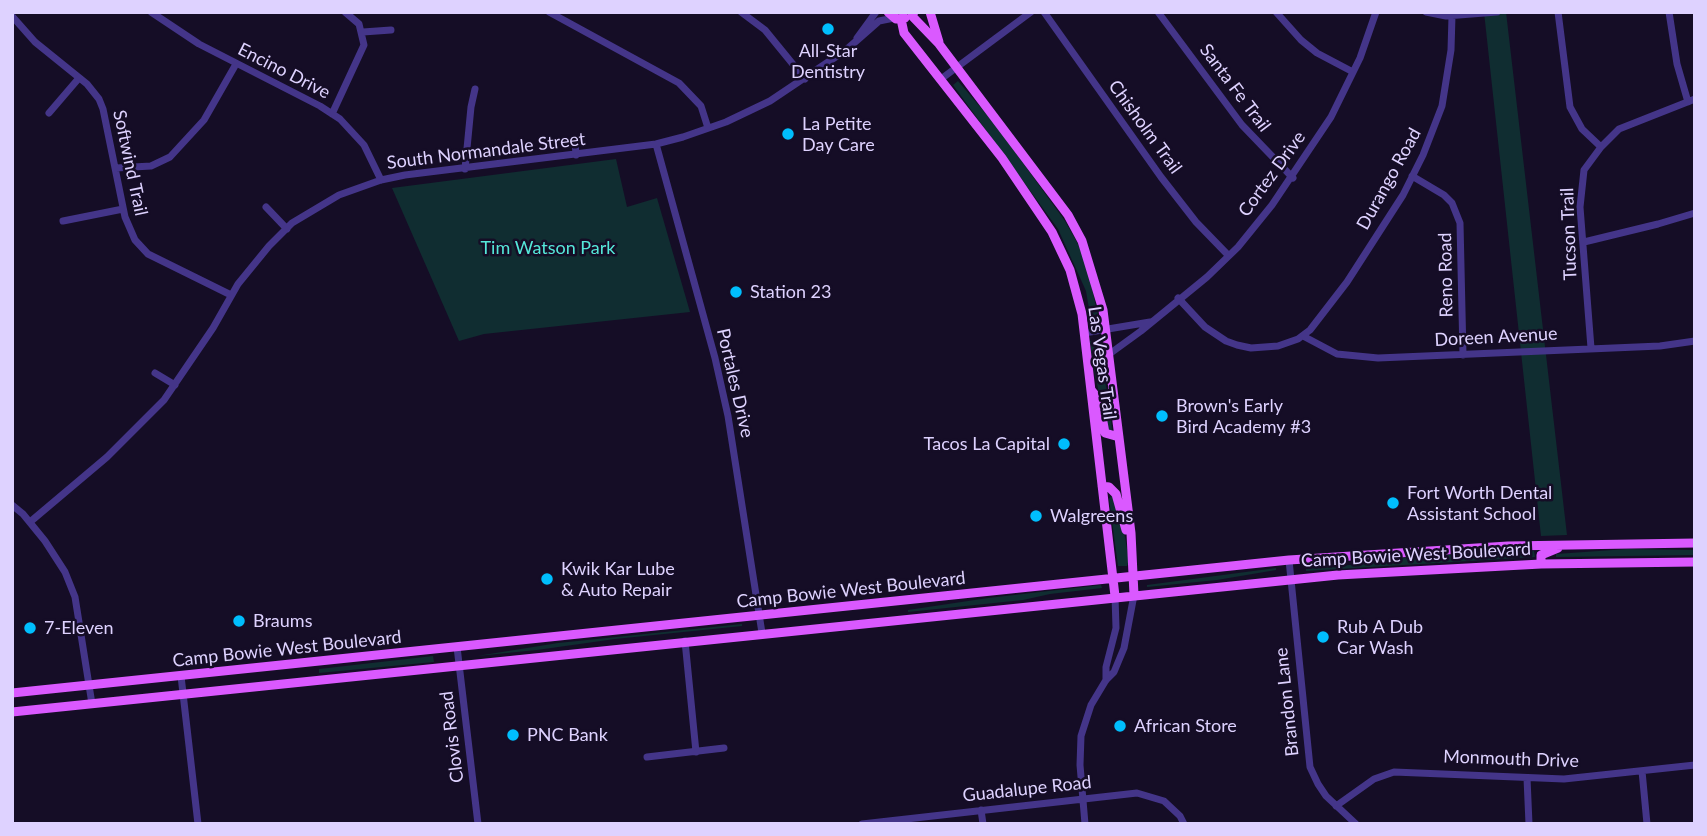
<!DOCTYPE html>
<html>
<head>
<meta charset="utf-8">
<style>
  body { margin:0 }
  #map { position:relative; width:1707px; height:836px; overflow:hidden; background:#150d26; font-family:Lato,sans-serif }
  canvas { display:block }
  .frame { position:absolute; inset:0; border:14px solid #ded2ff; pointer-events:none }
</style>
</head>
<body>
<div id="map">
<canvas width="1707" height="836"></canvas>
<div class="frame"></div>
</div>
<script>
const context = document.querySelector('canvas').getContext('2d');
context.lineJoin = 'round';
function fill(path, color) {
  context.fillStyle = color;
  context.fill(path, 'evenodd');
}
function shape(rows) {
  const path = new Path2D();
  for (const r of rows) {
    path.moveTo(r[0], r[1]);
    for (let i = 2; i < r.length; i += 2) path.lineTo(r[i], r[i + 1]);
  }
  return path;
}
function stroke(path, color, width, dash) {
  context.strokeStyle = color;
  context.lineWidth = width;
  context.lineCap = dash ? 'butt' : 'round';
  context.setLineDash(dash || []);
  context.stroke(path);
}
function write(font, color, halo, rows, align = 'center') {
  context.font = font + ' Lato,sans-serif';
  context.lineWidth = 5;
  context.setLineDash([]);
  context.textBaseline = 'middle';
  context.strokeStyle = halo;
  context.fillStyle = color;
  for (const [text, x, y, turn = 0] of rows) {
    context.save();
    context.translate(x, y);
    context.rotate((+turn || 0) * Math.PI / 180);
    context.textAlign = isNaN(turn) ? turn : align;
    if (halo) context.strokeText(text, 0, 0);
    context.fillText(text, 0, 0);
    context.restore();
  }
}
fill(shape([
  [1484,12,1506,12,1567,535,1541,536],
  [958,81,994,123,1065,221,1078,244,1087,267,1099,319,1093,320,1090,315,1086,291,1058,229,953,85],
  [616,159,627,207,657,198,690,312,484,334,459,341,392,188],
  [1096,340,1110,405,1112,431,1109,431,1106,424,1093,366,1090,341],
  [1112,495,1125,537,1129,561,1127,566,1118,566,1109,499],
  [1627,549,1695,550,1695,555,1556,557,1556,554],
  [1534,551,1535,557,1306,571,1306,569,1393,561,1412,556],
  [1276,568,1276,570,1217,580,1147,587,1147,585],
  [1101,585,1102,588,1050,594,1023,600,908,612,908,610,988,598],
  [742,624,742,626,615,639,537,650,477,656,558,643],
  [433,656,434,662,319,673,319,669]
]), '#102d31');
stroke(shape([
  [151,12,199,44,320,106,340,119,364,145,381,180],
  [549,12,679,83,701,106,708,128],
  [741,12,765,30,805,79],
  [1044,12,1161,177,1196,222,1228,255],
  [1158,12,1242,125,1293,178],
  [1276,12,1301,40,1317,53,1353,72],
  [1426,12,1446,16,1497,12],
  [1558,12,1570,107,1582,129,1601,147],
  [1669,12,1677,64,1688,102],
  [12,16,35,42,87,84,99,99,103,109,125,217,135,240,148,254,231,295],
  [363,32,391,30],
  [857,38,876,12],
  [941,79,1031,12],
  [49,113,79,78],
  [332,114,364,45,359,24,345,12],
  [575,142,576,155],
  [656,144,715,358,728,416,762,633],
  [116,168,151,166,170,157,204,120,236,64],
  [465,169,471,107,475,89],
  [1412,176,1444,195,1452,203,1460,223,1463,355],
  [266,207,287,229],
  [63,221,123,209],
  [1584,242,1658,224,1695,213],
  [1178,298,1205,327,1226,341,1237,345,1251,348,1278,346,1298,339,1310,330,1347,282,1403,195,1423,155,1442,106,1451,50,1452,16],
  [1084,333,1150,322],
  [1303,336,1337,354,1378,358,1660,346,1695,341],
  [1591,348,1580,207,1584,170,1601,147,1619,129,1695,99],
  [1108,355,1141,331,1207,277,1238,247,1272,205,1331,117,1360,58,1376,12],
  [155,373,175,385],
  [12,505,23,514,45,541,65,572,75,597,92,704],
  [30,522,107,457,164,400,213,328,238,284,269,246,292,223,339,195,381,180,405,175,656,144,683,137,726,122,770,101,846,50,879,21,894,18],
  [1289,560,1310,767,1318,784,1326,796,1356,824],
  [685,641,696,752],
  [457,647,478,824],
  [181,676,198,824],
  [1106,680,1106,667,1116,628,1115,596],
  [647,757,724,748],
  [1642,771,1647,824],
  [1527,778,1529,824],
  [1336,806,1374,779,1394,772,1564,779,1695,765],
  [981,810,983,824],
  [862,824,1137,793,1164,801,1180,816,1184,824],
  [1085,824,1080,765,1081,736,1091,705,1106,680,1114,672,1124,648,1134,595]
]), '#443589', 7);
stroke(shape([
  [888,12,896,19,905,18],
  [914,12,912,16,939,44,1068,215,1082,241,1103,310,1131,533,1134,595],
  [930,12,939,42],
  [901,19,904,33,1002,158,1052,232,1070,270,1082,314,1115,596],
  [1092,391,1099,400,1105,433,1119,437],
  [1102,486,1109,487,1116,494,1126,530],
  [1541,564,1541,555,1558,548],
  [12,693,1289,560,1508,546,1695,543],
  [12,712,1338,575,1541,564,1695,562]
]), '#da59ff', 9);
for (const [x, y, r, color] of [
  [828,29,7,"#00befd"],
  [788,134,7,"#00befd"],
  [736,292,7,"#00befd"],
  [1162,416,7,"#00befd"],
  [1064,444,7,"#00befd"],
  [1393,503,7,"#00befd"],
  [1036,516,7,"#00befd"],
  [547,579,7,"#00befd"],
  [239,621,7,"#00befd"],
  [30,628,7,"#00befd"],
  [1323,637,7,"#00befd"],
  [1120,726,7,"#00befd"],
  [513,735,7,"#00befd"]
]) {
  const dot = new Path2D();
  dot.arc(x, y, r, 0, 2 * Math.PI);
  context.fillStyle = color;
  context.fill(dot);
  stroke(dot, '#150d26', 2.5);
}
write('18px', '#ded2ff', '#150d26', [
  ["All-Star",828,51,"center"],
  ["Dentistry",828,72,"center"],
  ["La Petite",802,124],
  ["Day Care",802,145],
  ["Station 23",750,292],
  ["Brown's Early",1176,406],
  ["Bird Academy #3",1176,427],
  ["Tacos La Capital",1050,444,"right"],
  ["Fort Worth Dental",1407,493],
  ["Assistant School",1407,514],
  ["Walgreens",1050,516],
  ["Kwik Kar Lube",561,569],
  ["& Auto Repair",561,590],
  ["Braums",253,621],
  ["Rub A Dub",1337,627],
  ["Car Wash",1337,648],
  ["7-Eleven",44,628],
  ["African Store",1134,726],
  ["PNC Bank",527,735]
], 'left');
write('18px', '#ded2ff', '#150d26', [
  ["Encino Drive",284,71,27],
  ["Santa Fe Trail",1235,88,53],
  ["Chisholm Trail",1145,127,54],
  ["South Normandale Street",486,151,-7],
  ["Softwind Trail",130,163,78],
  ["Cortez Drive",1272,174,-54],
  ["Durango Road",1389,179,-61],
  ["Tucson Trail",1569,234,-92],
  ["Reno Road",1446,275,-91],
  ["Doreen Avenue",1496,337,-3],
  ["Las Vegas Trail",1102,363,82],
  ["Portales Drive",735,383,77],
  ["Camp Bowie West Boulevard",1416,555,-3],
  ["Camp Bowie West Boulevard",851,590,-6],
  ["Camp Bowie West Boulevard",287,649,-6],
  ["Brandon Lane",1287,702,-96],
  ["Clovis Road",452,737,-97],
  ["Monmouth Drive",1511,759,2],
  ["Guadalupe Road",1027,789,-6]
]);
write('18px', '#55e8d9', '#150d26', [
  ["Tim Watson Park",548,248]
]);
</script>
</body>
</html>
